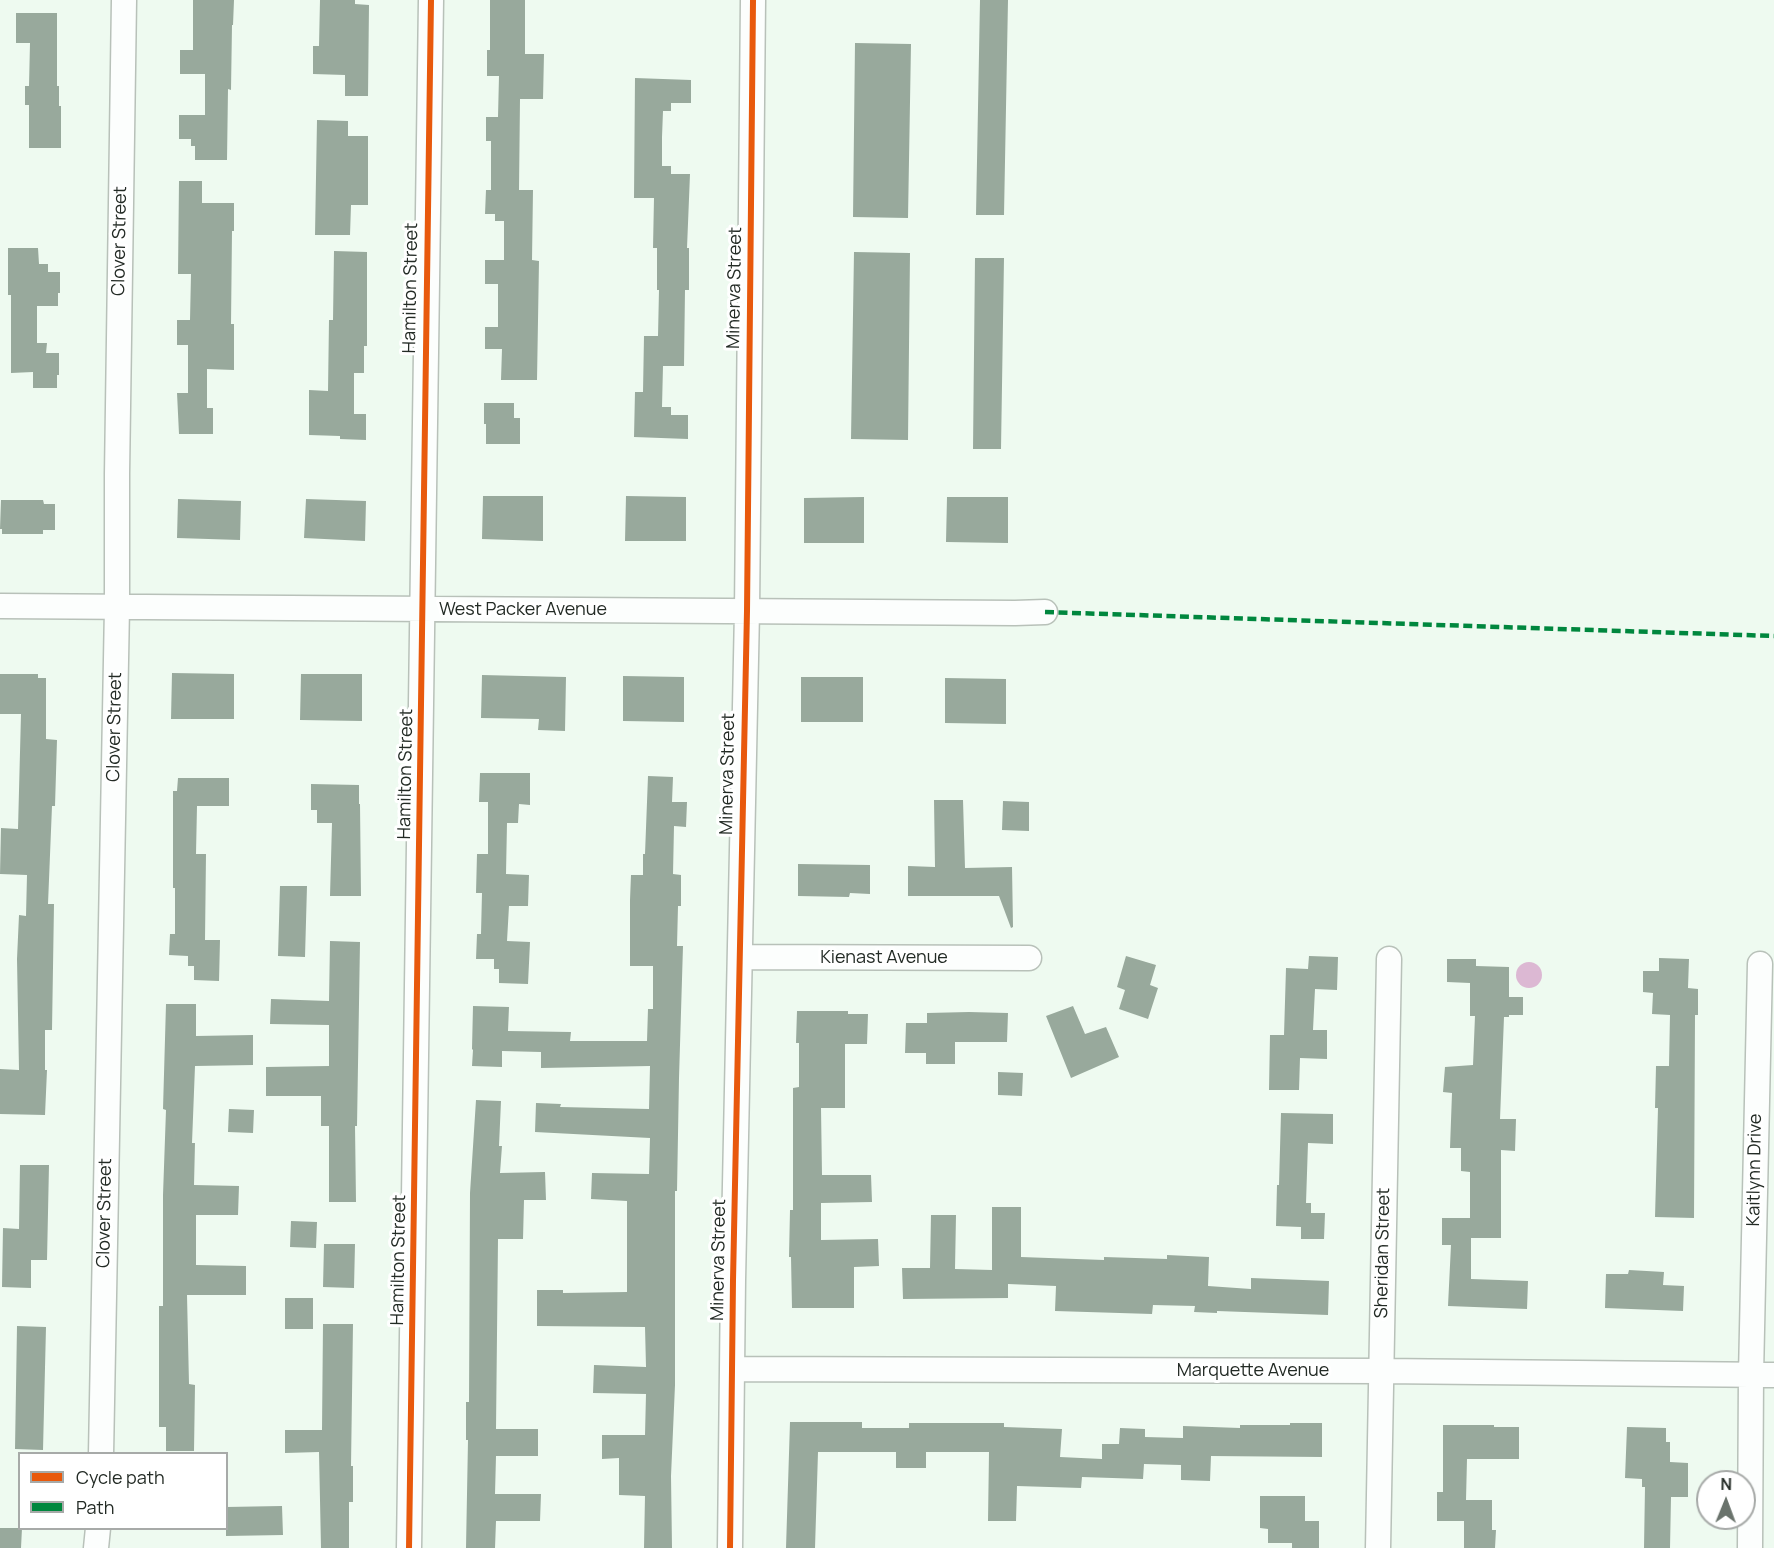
<!DOCTYPE html>
<html>
<head>
<meta charset="utf-8">
<style>
  body { margin:0 }
  #map { position:relative; width:1774px; height:1548px; overflow:hidden; background:#eefaf0; font-family:Manrope,sans-serif }
  canvas { display:block }
  .legend { position:absolute; left:18px; top:1452px; width:210px; height:78px; box-sizing:border-box; background:#fff; border:2px solid #a7aaa8; margin:0; padding:8px 10px; list-style:none; font-size:18px; color:#232b25 }
  .legend li { display:flex; align-items:center; gap:12px; height:30px }
  .legend b { width:30px; border:2px solid #a7aaa8 }
  .north { position:absolute; left:1696px; top:1470px; width:60px; height:60px; box-sizing:border-box; background:#fff; border:2px solid #a7aaa8; border-radius:50%; rotate:1deg; font-size:16px; font-weight:700; line-height:24px; text-align:center; color:#232b25 }
  .north::after { content:''; display:block; margin:auto; width:21px; height:27px; background:#6a736c; clip-path:polygon(50% 0,100% 100%,50% 72%,0 100%) }
</style>
</head>
<body>
<div id="map">
<canvas width="1774" height="1548"></canvas>
<ul class="legend">
<li><b style="height:8px;background:#e8590c"></b>Cycle path</li>
<li><b style="height:8px;background:#00873e"></b>Path</li>
</ul>
<div class="north">N</div>
</div>
<script>
const context = document.querySelector('canvas').getContext('2d');
context.lineJoin = 'round';
function fill(path, color) {
  context.fillStyle = color;
  context.fill(path, 'evenodd');
}
function shape(rows) {
  const path = new Path2D();
  for (const r of rows) {
    if (r.length === 3) {
      path.moveTo(r[0] + r[2], r[1]);
      path.arc(r[0], r[1], r[2], 0, 2 * Math.PI);
      continue;
    }
    path.moveTo(r[0], r[1]);
    for (let i = 2; i < r.length; i += 2) path.lineTo(r[i], r[i + 1]);
  }
  return path;
}
function stroke(path, color, width, dash) {
  context.strokeStyle = color;
  context.lineWidth = width;
  context.lineCap = dash ? 'butt' : 'round';
  context.setLineDash(dash || []);
  context.stroke(path);
}
function write(font, color, halo, rows, align = 'center') {
  context.font = font + ' Manrope,sans-serif';
  context.lineWidth = 6;
  context.setLineDash([]);
  context.textBaseline = 'middle';
  context.strokeStyle = halo;
  context.fillStyle = color;
  for (const [text, x, y, turn = 0] of rows) {
    context.save();
    context.translate(x, y);
    context.rotate((+turn || 0) * Math.PI / 180);
    context.textAlign = isNaN(turn) ? turn : align;
    if (halo) context.strokeText(text, 0, 0);
    context.fillText(text, 0, 0);
    context.restore();
  }
}
fill(shape([
  [1529,975,13]
]), '#dcb8d3');
fill(shape([
  [193,0,234,0,233,25,232,25,231,90,228,89,227,160,195,160,195,146,191,146,191,139,179,139,179,115,205,115,205,74,180,74,180,50,193,50],
  [320,0,355,0,355,4,369,5,368,96,345,96,345,75,313,74,313,46,319,46],
  [490,0,525,0,525,54,544,54,543,99,520,99,519,190,533,190,532,260,539,261,537,380,501,380,502,349,485,349,485,327,498,327,498,284,485,284,485,260,504,260,504,221,495,221,495,214,485,214,486,190,491,190,491,141,486,141,486,117,498,117,499,76,487,76,487,50,490,50],
  [980,0,1008,0,1004,215,976,215],
  [16,13,57,13,57,86,59,86,59,106,61,106,61,148,29,148,29,105,25,105,25,86,29,86,30,43,16,43],
  [855,43,911,44,908,218,853,217],
  [635,78,691,80,691,103,671,103,671,111,663,111,662,137,662,166,671,166,671,174,690,174,687,248,689,248,689,290,685,290,684,366,663,366,662,407,671,407,671,415,688,415,688,439,634,437,635,392,643,392,644,336,658,336,659,290,657,290,657,248,653,248,654,198,634,198],
  [317,120,348,121,348,136,368,136,368,205,351,205,350,235,315,235],
  [179,181,202,181,202,203,234,203,234,231,232,231,231,324,234,324,234,370,207,369,207,408,213,408,213,434,179,434,177,393,188,393,188,345,177,345,177,320,190,320,191,274,178,274],
  [8,248,38,248,39,264,48,264,48,272,60,272,60,293,58,293,58,306,37,306,37,343,47,343,46,353,59,353,59,375,57,375,57,388,33,388,33,372,11,373,11,295,8,295],
  [334,251,367,252,367,346,364,346,364,373,354,373,354,414,366,414,366,440,340,439,340,436,309,435,309,390,328,391,329,320,333,320],
  [854,252,910,253,908,440,851,439],
  [975,258,1004,258,1001,449,973,449],
  [484,403,514,403,514,418,520,418,520,444,486,444,486,424,484,424],
  [483,496,543,496,543,541,482,539],
  [626,496,686,497,686,541,625,541],
  [864,497,864,543,804,543,804,498],
  [947,497,1008,497,1008,543,946,542],
  [178,499,241,501,240,540,177,538],
  [306,499,366,501,365,541,304,538],
  [1,500,43,500,44,504,55,504,55,530,43,530,43,534,2,534,2,529,0,529],
  [172,673,234,674,234,719,171,719],
  [0,674,38,674,38,678,46,678,46,739,57,740,55,806,52,806,48,904,54,904,52,1030,45,1030,45,1070,47,1070,45,1115,0,1114,0,1069,19,1070,17,959,19,915,26,916,27,875,0,874,1,828,18,829,21,714,0,714],
  [301,674,362,674,362,721,300,720],
  [482,675,566,677,565,731,538,730,539,719,481,718],
  [623,676,684,677,684,722,623,721],
  [801,677,863,677,863,722,801,722],
  [945,678,1006,679,1006,724,945,723],
  [480,773,530,773,530,805,519,804,518,823,507,823,506,874,529,875,528,906,509,906,507,941,530,942,528,984,499,983,499,969,494,969,494,959,476,959,477,934,481,934,482,893,476,893,477,854,488,854,488,802,479,802],
  [648,776,673,777,672,802,687,802,686,827,674,826,673,874,681,875,681,906,678,906,677,946,683,946,679,1078,677,1191,675,1191,675,1385,671,1476,672,1548,644,1548,645,1496,619,1495,619,1458,602,1459,602,1435,645,1435,646,1394,593,1393,594,1365,646,1367,645,1327,537,1326,537,1290,563,1290,563,1293,627,1292,627,1201,591,1199,592,1173,649,1174,650,1138,535,1132,536,1103,561,1104,560,1107,649,1109,650,1066,541,1068,541,1052,502,1051,502,1067,472,1066,473,1050,472,1049,473,1006,509,1007,508,1031,571,1032,570,1041,647,1041,648,1009,653,1009,653,966,630,966,630,900,631,875,643,875,643,854,645,854],
  [178,778,229,778,229,806,197,806,196,854,206,854,205,940,220,940,219,981,194,980,194,966,188,966,188,956,169,955,170,934,175,934,175,888,173,888,173,791,177,791],
  [311,784,359,785,359,804,360,804,361,896,330,896,332,823,317,823,317,810,311,810],
  [934,800,963,800,965,868,1012,867,1013,927,1011,928,999,896,908,896,908,866,935,867],
  [1003,801,1029,802,1029,831,1002,830],
  [798,864,870,865,870,894,850,893,849,897,798,896],
  [280,886,307,886,305,957,278,956],
  [330,941,360,942,357,1126,355,1126,356,1202,329,1202,329,1126,321,1126,321,1096,266,1096,266,1067,329,1066,329,1025,270,1024,271,999,329,1001],
  [1126,956,1156,965,1150,985,1158,988,1148,1019,1119,1009,1125,990,1117,987],
  [1309,956,1338,957,1337,990,1315,989,1313,1030,1327,1030,1327,1059,1300,1058,1299,1090,1269,1090,1270,1035,1284,1035,1286,968,1308,969],
  [1659,958,1689,959,1688,988,1698,989,1698,1015,1695,1015,1694,1218,1655,1217,1658,1108,1655,1108,1656,1066,1669,1066,1670,1015,1652,1014,1653,993,1643,992,1643,971,1659,971],
  [1447,959,1476,959,1476,966,1509,967,1509,997,1523,997,1523,1015,1509,1015,1509,1017,1504,1017,1500,1119,1516,1119,1515,1151,1501,1150,1501,1238,1471,1238,1471,1279,1528,1281,1527,1309,1448,1306,1451,1245,1442,1245,1442,1218,1470,1218,1470,1172,1461,1171,1461,1148,1450,1148,1452,1093,1443,1092,1445,1067,1473,1065,1475,1016,1470,1016,1470,983,1447,982],
  [166,1004,196,1004,196,1036,253,1035,253,1065,195,1066,192,1143,195,1143,194,1185,239,1186,238,1215,196,1215,196,1265,246,1266,246,1295,187,1295,189,1384,195,1385,194,1451,166,1451,166,1427,159,1427,159,1306,163,1306,163,1195,166,1110,163,1109],
  [1073,1006,1085,1034,1106,1027,1119,1057,1071,1078,1046,1016],
  [797,1011,848,1011,848,1014,868,1014,867,1044,845,1044,845,1108,821,1108,822,1175,871,1175,872,1202,821,1203,821,1240,878,1239,879,1266,854,1267,854,1308,792,1308,791,1257,789,1257,790,1210,793,1210,793,1088,799,1087,799,1043,796,1043],
  [969,1012,1008,1013,1007,1042,955,1042,955,1064,926,1064,926,1053,905,1053,906,1023,927,1023,927,1013],
  [998,1072,1023,1073,1022,1096,998,1095],
  [476,1100,501,1101,499,1146,502,1146,500,1173,545,1172,546,1200,524,1200,523,1239,498,1239,496,1429,538,1429,538,1456,496,1456,495,1494,541,1494,540,1521,496,1521,495,1548,466,1548,468,1440,466,1440,466,1402,469,1402,470,1193],
  [229,1109,254,1110,253,1133,228,1132],
  [1281,1113,1333,1114,1333,1144,1308,1143,1306,1203,1311,1203,1311,1213,1325,1213,1324,1239,1301,1239,1301,1227,1276,1226,1277,1185,1279,1185],
  [20,1165,49,1165,47,1260,31,1260,31,1288,2,1287,3,1228,19,1229],
  [992,1207,1021,1207,1021,1257,1104,1260,1104,1257,1167,1259,1167,1255,1209,1257,1208,1286,1251,1289,1251,1278,1329,1281,1328,1315,1217,1311,1217,1313,1194,1312,1195,1306,1153,1305,1152,1314,1055,1311,1056,1286,1008,1284,1008,1298,903,1299,902,1268,930,1268,931,1215,956,1215,955,1269,992,1270],
  [291,1221,317,1222,316,1248,290,1247],
  [324,1244,355,1244,354,1288,323,1287],
  [1629,1270,1664,1272,1663,1285,1684,1286,1683,1311,1605,1308,1606,1274,1628,1274],
  [285,1298,313,1298,313,1329,285,1329],
  [323,1324,353,1324,351,1466,353,1466,353,1502,349,1502,349,1548,321,1548,319,1452,285,1453,285,1430,322,1430],
  [17,1326,46,1327,43,1450,15,1449],
  [790,1422,862,1422,862,1428,909,1428,909,1423,1004,1423,1004,1427,1062,1429,1060,1457,1102,1459,1102,1444,1119,1444,1120,1428,1145,1429,1145,1437,1183,1438,1183,1426,1240,1428,1240,1425,1290,1425,1290,1423,1322,1423,1322,1457,1211,1456,1210,1481,1181,1480,1181,1465,1144,1464,1143,1479,1082,1477,1081,1488,1017,1486,1016,1521,988,1521,989,1452,926,1452,926,1468,896,1468,896,1452,818,1452,815,1548,786,1548],
  [1443,1425,1494,1425,1494,1427,1519,1427,1519,1459,1467,1459,1466,1500,1492,1500,1492,1530,1496,1530,1495,1548,1464,1548,1464,1521,1437,1521,1437,1492,1443,1492],
  [1627,1427,1666,1428,1666,1442,1670,1442,1670,1462,1688,1463,1688,1497,1671,1497,1670,1548,1644,1548,1645,1487,1642,1487,1642,1479,1625,1478],
  [1260,1496,1305,1496,1305,1521,1319,1521,1319,1548,1292,1548,1292,1543,1268,1543,1268,1529,1260,1528],
  [282,1506,283,1535,226,1536,226,1507],
  [0,1528,22,1528,21,1548,0,1548]
]), '#98a99c');
const street = shape([
  [0,606,1015,613,1045,612],
  [740,957,1029,958],
  [733,1369,1381,1371,1774,1375],
  [101,1454,117,607,117,474,124,0],
  [96,1548,98,1528],
  [409,1548,431,0],
  [730,1548,733,1280,747,611,753,0],
  [1378,1548,1389,959],
  [1750,1548,1751,1375,1760,964]
]);
stroke(street, '#b8c1b9', 27);
stroke(street, '#fcfefd', 24);
stroke(shape([
  [1045,612,1774,636]
]), '#00873e', 4.5, [9, 4.5]);
stroke(shape([
  [409,1548,431,0],
  [730,1548,733,1280,747,611,753,0]
]), '#e8590c', 6);
write('18px', '#232b25', '#fff', [
  ["Clover Street",120,241,-89],
  ["Hamilton Street",411,288,-89],
  ["Minerva Street",735,288,-89],
  ["West Packer Avenue",523,610],
  ["Clover Street",115,727,-89],
  ["Hamilton Street",406,774,-89],
  ["Minerva Street",728,774,-89],
  ["Kienast Avenue",884,958],
  ["Kaitlynn Drive",1755,1170,-89],
  ["Clover Street",105,1213,-89],
  ["Sheridan Street",1383,1253,-89],
  ["Hamilton Street",399,1260,-89],
  ["Minerva Street",719,1260,-89],
  ["Marquette Avenue",1253,1371]
]);
</script>
</body>
</html>
